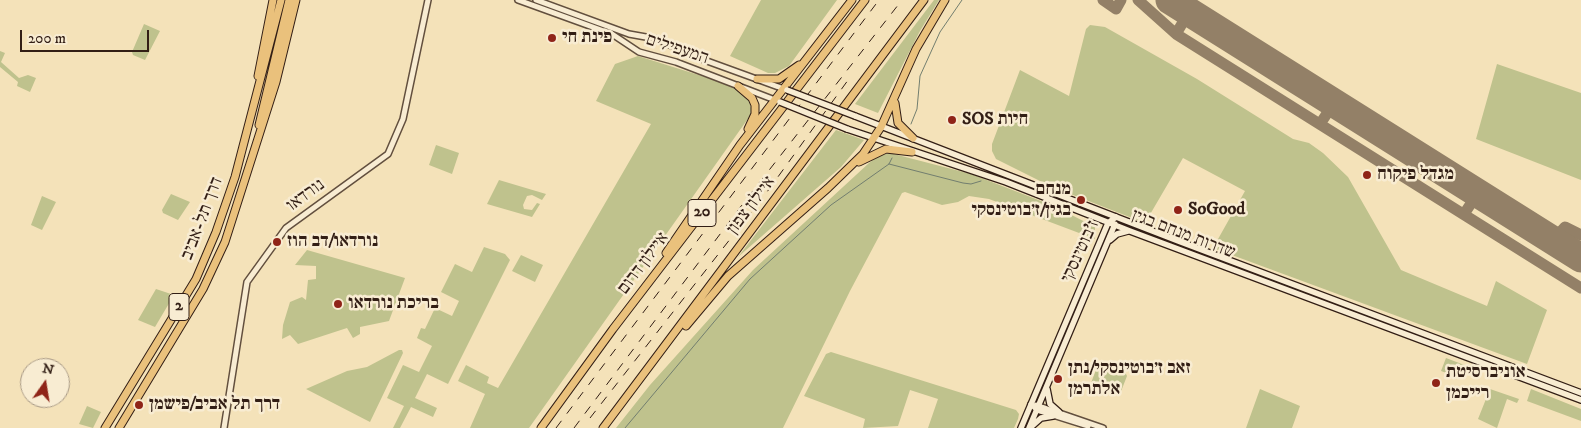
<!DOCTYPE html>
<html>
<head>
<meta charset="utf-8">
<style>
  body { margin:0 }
  #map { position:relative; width:1581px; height:428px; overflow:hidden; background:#f4e2b9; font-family:"IM FELL DW Pica",serif }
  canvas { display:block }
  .north { position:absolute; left:20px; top:358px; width:50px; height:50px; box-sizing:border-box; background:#f8ecd2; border:1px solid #a99a86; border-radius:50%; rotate:13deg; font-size:14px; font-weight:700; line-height:20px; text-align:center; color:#321e15 }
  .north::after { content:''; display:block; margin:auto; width:18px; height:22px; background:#8f2418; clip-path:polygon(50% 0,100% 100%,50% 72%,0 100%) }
  .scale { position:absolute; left:20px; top:30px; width:129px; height:22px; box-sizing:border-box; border:2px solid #321e15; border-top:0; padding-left:6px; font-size:15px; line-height:18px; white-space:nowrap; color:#321e15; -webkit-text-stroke:4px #f8ecd2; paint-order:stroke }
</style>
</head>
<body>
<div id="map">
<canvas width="1581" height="428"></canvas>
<div class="north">N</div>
<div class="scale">200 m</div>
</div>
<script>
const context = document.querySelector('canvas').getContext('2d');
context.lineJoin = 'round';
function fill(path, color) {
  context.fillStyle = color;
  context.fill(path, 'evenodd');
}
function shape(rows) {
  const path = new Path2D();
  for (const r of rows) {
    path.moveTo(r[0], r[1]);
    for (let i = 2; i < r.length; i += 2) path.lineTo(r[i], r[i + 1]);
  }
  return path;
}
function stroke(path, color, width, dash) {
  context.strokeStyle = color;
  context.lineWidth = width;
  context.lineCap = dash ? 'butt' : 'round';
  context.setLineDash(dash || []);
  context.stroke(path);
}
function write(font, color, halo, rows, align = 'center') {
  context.font = font + ' "IM FELL DW Pica","Frank Ruhl Libre",serif';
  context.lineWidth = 5;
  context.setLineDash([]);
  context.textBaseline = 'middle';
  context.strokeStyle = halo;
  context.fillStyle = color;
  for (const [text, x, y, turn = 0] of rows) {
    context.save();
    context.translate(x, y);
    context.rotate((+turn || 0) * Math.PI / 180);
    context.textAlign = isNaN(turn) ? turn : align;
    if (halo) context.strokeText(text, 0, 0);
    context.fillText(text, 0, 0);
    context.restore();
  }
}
fill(shape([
  [761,0,837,0,789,66,775,73,768,73,730,56],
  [934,0,939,0,920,31,878,113,855,104],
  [144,24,160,31,145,60,133,55,132,52],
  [1090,25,1105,27,1197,79,1293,139,1309,143,1323,153,1348,177,1401,270,1487,306,1496,281,1547,310,1527,364,1213,248,1245,191,1183,158,1145,223,1050,186,996,159,992,151,992,144,1020,70,1069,96,1086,29],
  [0,51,5,53,1,62,19,78,28,75,36,78,30,92,17,86,18,82,0,67],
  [638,56,737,87,749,99,752,113,529,428,470,428,485,394,458,381,466,365,489,377,487,383,498,388,651,124,596,101,615,64],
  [1497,64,1581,93,1581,180,1476,139],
  [836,130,864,140,841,167,738,257],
  [436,145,459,153,452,174,429,165],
  [890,153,971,174,1054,206,1095,227,1095,239,989,199,969,196,958,202,942,205,905,192,902,193,850,291,783,428,616,428,650,385,753,270,869,163,878,156],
  [499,180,546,194,542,200,532,195,527,196,523,205,524,209,532,210,537,203,540,204,532,217,487,204],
  [171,194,190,202,178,220,163,213,162,210],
  [42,196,56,202,42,230,31,225],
  [484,247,505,254,510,260,448,384,427,374,415,398,437,408,433,417,411,407,400,428,393,428,404,406,387,398,403,365,419,372,432,346,417,338,421,328,425,329,435,308,452,316,459,301,441,292,455,264,472,272],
  [307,250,405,278,389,321,360,327,360,334,353,338,347,328,298,344,290,335,282,339,283,325,290,302,302,297,306,300,308,280,316,279,316,266,295,265],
  [521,255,543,265,535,282,512,271],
  [156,289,174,295,155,327,138,320],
  [399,350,402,350,403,353,370,422,306,389,347,371,367,367],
  [831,352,1016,410,1019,414,1018,419,1014,428,928,428,938,399,910,390,898,426,863,428,865,419,804,396,826,354],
  [1446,358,1467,366,1463,379,1441,371],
  [1099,362,1125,372,1127,376,1120,394,1091,383],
  [1260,389,1300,406,1292,428,1246,428],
  [1490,389,1519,399,1517,403,1507,399,1497,428,1478,419],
  [1531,389,1581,409,1581,421,1527,401],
  [87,406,101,412,93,428,79,424]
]), '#bfc28d');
stroke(shape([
  [911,124,917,109,920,76,940,32,962,0],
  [889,164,963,183,971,184,981,181],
  [625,428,750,279,831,205,889,164,892,158]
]), '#727e6f', 1);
stroke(shape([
  [1103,0,1116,9,1121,0],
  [1138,0,1176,34,1581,288],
  [1176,34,1189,12],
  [1320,124,1334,103],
  [1464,214,1478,193],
  [1553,240,1565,227,1581,235]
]), '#938067', 11);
stroke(shape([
  [1170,0,1581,258]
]), '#938067', 29);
const tertiary = shape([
  [518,0,612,34,639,52,676,62,775,100],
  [536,0,629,34,657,39,696,57,784,89],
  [1031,404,1037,410,1088,426],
  [1036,405,1103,428],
  [224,428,247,282,286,228,388,154,403,119,428,0]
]);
const secondary = shape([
  [855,116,1178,241,1581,393],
  [847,129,1006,182,1130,231,1581,400],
  [1110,240,1117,234,1128,231],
  [1047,389,1050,404,1059,412],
  [1032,426,1041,418,1053,416],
  [1021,428,1108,223,1116,217],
  [1029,428,1115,224]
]);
const motorway = shape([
  [258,76,273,0],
  [757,79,779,79,799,65],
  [738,86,752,98,755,105,755,114,748,129],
  [895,103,898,123,913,138],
  [259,125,289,0],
  [859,162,886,149,912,152],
  [666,253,740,145,852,0],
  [686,326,728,276,828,188,863,154,881,127,916,49,945,0],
  [105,428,196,279,216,232,235,177,281,0],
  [119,428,203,289,225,242,276,82,296,0],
  [541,428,613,329,865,0],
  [603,428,924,0]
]);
stroke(tertiary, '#624f3e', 8);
stroke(secondary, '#321e15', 8);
stroke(motorway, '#321e15', 9);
stroke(tertiary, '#f8ecd2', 5);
stroke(secondary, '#f8ecd2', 5.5);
stroke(motorway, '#eac17c', 7);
stroke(shape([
  [590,418,767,192,851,76],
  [556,428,879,0],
  [574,428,745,201,902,0]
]), '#321e15', 1, [9, 9]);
const secondaryBridge = shape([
  [787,90,855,116],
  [780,102,847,129]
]);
stroke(secondaryBridge, '#321e15', 8, []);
stroke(secondaryBridge, '#f8ecd2', 5.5);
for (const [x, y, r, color] of [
  [552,38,5,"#8f2418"],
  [952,120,5,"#8f2418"],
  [1367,175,5,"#8f2418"],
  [1081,200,5,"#8f2418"],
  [1178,210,5,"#8f2418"],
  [277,242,5,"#8f2418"],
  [338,304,5,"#8f2418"],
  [1058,379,5,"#8f2418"],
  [1436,383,5,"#8f2418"],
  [139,405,5,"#8f2418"]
]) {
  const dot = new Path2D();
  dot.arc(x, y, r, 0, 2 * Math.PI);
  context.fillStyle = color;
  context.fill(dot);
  stroke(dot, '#f8ecd2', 2);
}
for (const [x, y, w] of [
  [702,213,28],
  [179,307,20]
]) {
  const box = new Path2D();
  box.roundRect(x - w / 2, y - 13.5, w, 27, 4);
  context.fillStyle = '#f8ecd2';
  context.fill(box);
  stroke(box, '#321e15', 1);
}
write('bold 16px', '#321e15', null, [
  ["20",702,213],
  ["2",179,307]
]);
write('bold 18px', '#321e15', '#f8ecd2', [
  ["פינת חי",562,38],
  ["SOS חיות",962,120],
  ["מגדל פיקוח",1377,175],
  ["מנחם",1071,190,"right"],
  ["בגין/ז׳בוטינסקי",1071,211,"right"],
  ["SoGood",1188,210],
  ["נורדאו/דב הוז",287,242],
  ["בריכת נורדאו",348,304],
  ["זאב ז׳בוטינסקי/נתן",1068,369],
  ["אלתרמן",1068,390],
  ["אוניברסיטת",1446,373],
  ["רייכמן",1446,394],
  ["דרך תל אביב/פישמן",149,405]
], 'left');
write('18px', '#321e15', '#f8ecd2', [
  ["המעפילים",677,50,18],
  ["נורדאו",306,196,-36],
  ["איילון צפון",752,206,-53],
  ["דרך תל-אביב",203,219,-69],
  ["שדרות מנחם בגין",1183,235,21],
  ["ז'בוטינסקי",1081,252,-65],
  ["איילון דרום",644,264,-53]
]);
</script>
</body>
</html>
